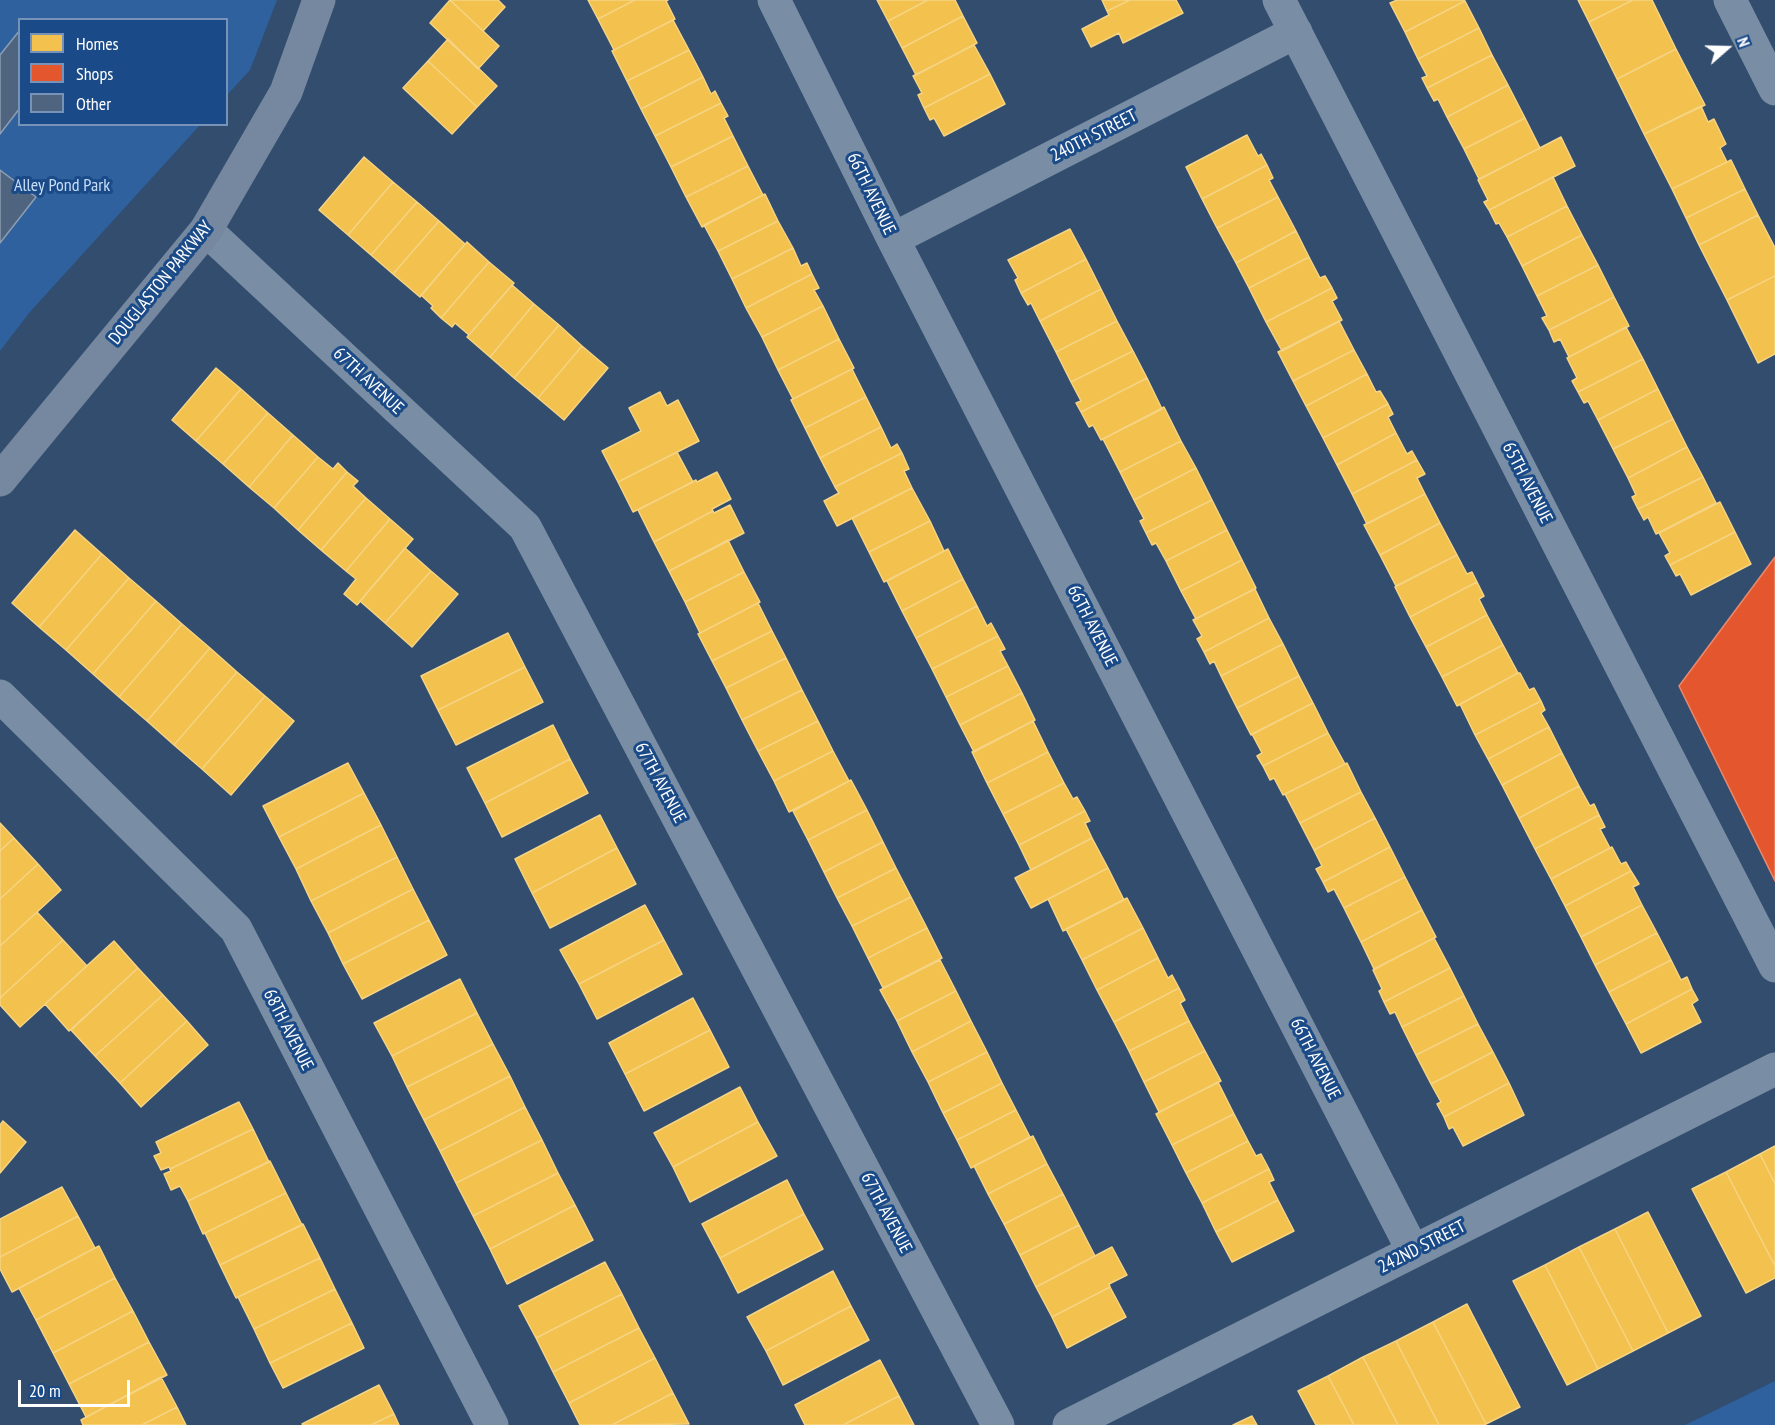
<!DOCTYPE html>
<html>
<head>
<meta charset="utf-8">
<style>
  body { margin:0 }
  #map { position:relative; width:1775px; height:1425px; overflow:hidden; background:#324d6e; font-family:"PT Sans Narrow",sans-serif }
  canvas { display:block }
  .legend { position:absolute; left:18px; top:18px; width:210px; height:108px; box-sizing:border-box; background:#1a4a87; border:2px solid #7692b7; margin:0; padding:8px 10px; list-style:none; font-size:18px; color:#fff }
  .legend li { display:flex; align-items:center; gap:12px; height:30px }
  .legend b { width:30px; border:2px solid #7692b7 }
  .north { position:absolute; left:1697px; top:18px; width:60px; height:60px; -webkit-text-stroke:4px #1a4a87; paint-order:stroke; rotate:70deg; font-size:16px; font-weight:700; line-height:24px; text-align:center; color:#fff }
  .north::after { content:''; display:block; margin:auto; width:21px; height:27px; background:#fff; clip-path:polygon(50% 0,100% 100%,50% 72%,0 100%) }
  .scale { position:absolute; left:18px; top:1380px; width:112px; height:27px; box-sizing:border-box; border:3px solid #fff; border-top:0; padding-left:8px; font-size:18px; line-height:21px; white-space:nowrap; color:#fff; -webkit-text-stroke:4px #1a4a87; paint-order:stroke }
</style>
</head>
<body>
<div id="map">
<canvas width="1775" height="1425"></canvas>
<ul class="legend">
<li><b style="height:16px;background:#f2c14e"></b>Homes</li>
<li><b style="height:16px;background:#e4572e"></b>Shops</li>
<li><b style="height:16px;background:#4f657f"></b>Other</li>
</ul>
<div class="north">N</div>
<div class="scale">20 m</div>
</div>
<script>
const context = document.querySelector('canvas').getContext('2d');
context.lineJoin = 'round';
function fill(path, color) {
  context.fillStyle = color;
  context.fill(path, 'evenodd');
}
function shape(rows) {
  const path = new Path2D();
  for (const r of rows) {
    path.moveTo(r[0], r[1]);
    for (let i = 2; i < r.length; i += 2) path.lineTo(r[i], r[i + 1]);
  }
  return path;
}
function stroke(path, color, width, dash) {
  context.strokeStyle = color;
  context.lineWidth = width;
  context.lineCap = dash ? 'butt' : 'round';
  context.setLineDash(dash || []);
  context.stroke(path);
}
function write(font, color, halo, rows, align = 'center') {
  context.font = font + ' "PT Sans Narrow",sans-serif';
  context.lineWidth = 6;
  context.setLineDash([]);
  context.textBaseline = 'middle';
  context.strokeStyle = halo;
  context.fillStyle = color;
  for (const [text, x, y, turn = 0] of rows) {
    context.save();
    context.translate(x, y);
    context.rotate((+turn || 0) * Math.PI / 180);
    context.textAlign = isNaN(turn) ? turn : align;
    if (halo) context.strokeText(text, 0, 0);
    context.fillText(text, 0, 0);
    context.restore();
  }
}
fill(shape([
  [0,0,277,0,250,70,227,95,226,20,20,20,20,124,200,125,29,313,0,351],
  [1775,1381,1775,1425,1685,1425,1716,1410]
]), '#2e619e');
const homes = shape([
  [450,0,498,0,505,7,483,31,450,0],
  [450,0,499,46,478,69,430,23,450,0],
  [588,0,635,0,598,19,588,0],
  [635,0,668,0,666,1,675,19,614,50,598,19,635,0],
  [877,0,928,0,888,21,877,0],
  [928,0,955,0,963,16,902,48,888,21,928,0],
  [1102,0,1130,0,1107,11,1102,0],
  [1130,0,1176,0,1183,13,1123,43,1119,33,1091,47,1082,29,1109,15,1107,11,1130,0],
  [1397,0,1464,0,1465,1,1405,32,1390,3,1397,0],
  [1578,0,1633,0,1589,22,1578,0],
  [1633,0,1652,0,1676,49,1617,79,1589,22,1633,0],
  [1465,1,1479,28,1418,59,1405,32,1465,1],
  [963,16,977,43,916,75,902,48,963,16],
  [673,20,689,50,627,81,612,51,673,20],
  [1479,28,1492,55,1427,88,1422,78,1427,76,1418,59,1479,28],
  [448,39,497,86,477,107,428,61,448,39],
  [974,45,990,74,924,108,918,95,922,93,913,76,974,45],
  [1676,49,1705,105,1644,134,1617,79,1676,49],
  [689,50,703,77,641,109,627,81,689,50],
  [1492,55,1508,85,1447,117,1438,99,1434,101,1427,88,1492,55],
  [428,61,477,107,452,134,403,88,428,61],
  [990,74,1005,104,944,136,934,118,930,120,924,108,990,74],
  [703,77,711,94,715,91,721,103,655,136,641,109,703,77],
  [1508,85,1525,118,1464,149,1447,117,1508,85],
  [721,103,728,116,724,118,733,136,671,167,655,136,721,103],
  [1701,106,1708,122,1714,119,1726,144,1720,148,1727,162,1672,189,1644,134,1701,106],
  [1525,118,1540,148,1479,179,1464,149,1525,118],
  [1247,135,1258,156,1261,154,1267,165,1202,199,1186,167,1247,135],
  [733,136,748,166,686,197,671,167,733,136],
  [1561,137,1575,166,1489,210,1484,202,1488,200,1478,180,1561,137],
  [364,157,393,182,348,235,319,210,364,157],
  [1731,160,1745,189,1686,218,1672,189,1731,160],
  [1267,165,1273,178,1269,180,1278,197,1217,228,1202,199,1267,165],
  [748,166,763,195,702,227,686,197,748,166],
  [1553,177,1567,206,1507,237,1499,223,1496,224,1489,210,1553,177],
  [393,182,417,202,371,255,348,235,393,182],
  [1745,189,1758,215,1699,245,1686,218,1745,189],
  [765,194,778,221,718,251,704,225,765,194],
  [1278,197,1296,231,1236,263,1217,228,1278,197],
  [417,202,439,221,393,274,371,255,417,202],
  [1567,206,1582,235,1522,266,1507,237,1567,206],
  [1758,215,1775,248,1775,276,1727,300,1699,245,1758,215],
  [439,221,465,244,420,297,393,274,439,221],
  [778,221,793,248,732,279,718,251,778,221],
  [1070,229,1086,259,1021,293,1015,280,1018,278,1008,260,1070,229],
  [1296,231,1309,257,1249,288,1236,263,1296,231],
  [1582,235,1598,265,1537,296,1522,266,1582,235],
  [467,242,489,262,441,318,431,308,433,306,421,295,467,242],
  [793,248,801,266,807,263,812,274,746,308,732,279,793,248],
  [1309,257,1320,278,1325,276,1332,288,1266,322,1249,288,1309,257],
  [1086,259,1101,289,1040,321,1031,303,1028,305,1021,293,1086,259],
  [489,262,514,283,469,335,455,323,452,327,441,318,489,262],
  [1598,265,1614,297,1549,330,1542,318,1547,316,1537,296,1598,265],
  [812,274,819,288,814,290,823,306,762,337,746,308,812,274],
  [1775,276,1775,354,1758,363,1727,300,1775,276],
  [512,285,534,304,490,357,467,337,512,285],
  [1332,288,1337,298,1332,301,1342,320,1282,351,1266,322,1332,288],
  [1101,289,1117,321,1056,352,1040,321,1101,289],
  [1614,297,1629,326,1569,357,1560,339,1554,342,1549,330,1614,297],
  [534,304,559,325,514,378,490,357,534,304],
  [823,306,839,339,778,370,762,337,823,306],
  [1117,321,1133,351,1071,382,1056,352,1117,321],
  [1339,321,1354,350,1293,381,1278,352,1339,321],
  [559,325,582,346,538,398,514,378,559,325],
  [1626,327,1643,359,1578,392,1572,381,1577,378,1567,358,1626,327],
  [839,339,854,368,793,399,778,370,839,339],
  [582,346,608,368,564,420,538,398,582,346],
  [1354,350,1367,374,1306,406,1293,381,1354,350],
  [1133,351,1147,378,1081,412,1076,403,1081,401,1071,382,1133,351],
  [1643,359,1658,389,1598,420,1588,401,1584,403,1578,392,1643,359],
  [216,368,241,389,196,441,172,420,216,368],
  [852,369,866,397,805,428,791,400,852,369],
  [1367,374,1376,392,1380,391,1388,404,1323,438,1306,406,1367,374],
  [1147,378,1162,409,1101,440,1093,425,1089,427,1081,412,1147,378],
  [241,389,268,413,223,464,196,441,241,389],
  [1658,389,1673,419,1613,449,1598,420,1658,389],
  [660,392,667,406,678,400,699,441,618,482,602,451,641,431,629,408,660,392],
  [866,397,881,427,820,458,805,428,866,397],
  [1388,404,1393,414,1388,417,1396,433,1337,465,1323,438,1388,404],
  [1164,407,1181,441,1120,472,1103,439,1164,407],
  [268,413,293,435,249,487,223,464,268,413],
  [1673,419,1687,447,1628,478,1613,449,1673,419],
  [881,427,891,448,897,444,902,453,835,487,820,458,881,427],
  [1396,433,1407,454,1412,451,1417,460,1352,494,1337,465,1396,433],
  [293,435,318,457,274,508,249,487,293,435],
  [1181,441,1196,468,1134,500,1120,472,1181,441],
  [1687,447,1703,477,1638,509,1632,497,1636,495,1628,478,1687,447],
  [677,452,693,482,633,512,618,482,677,452],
  [902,453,909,469,904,471,912,488,837,526,824,501,839,493,835,487,902,453],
  [318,457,333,469,338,463,347,472,298,530,274,508,318,457],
  [1417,460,1425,474,1417,478,1425,494,1367,524,1352,494,1417,460],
  [1196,468,1212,500,1146,533,1140,521,1144,519,1134,500,1196,468],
  [347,472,358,481,353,486,366,498,321,550,298,530,347,472],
  [717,472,731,499,712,509,713,511,654,542,638,510,696,480,697,482,717,472],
  [1703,477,1716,503,1656,534,1648,517,1644,520,1638,509,1703,477],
  [912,488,930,521,869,552,852,518,912,488],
  [1425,494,1440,523,1380,555,1364,525,1425,494],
  [366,498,390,519,346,571,321,550,366,498],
  [1212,500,1227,530,1166,561,1156,543,1152,545,1146,533,1212,500],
  [1720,502,1735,532,1670,565,1665,556,1670,553,1659,533,1720,502],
  [730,505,744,533,669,571,654,542,713,511,714,513,730,505],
  [390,519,413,539,357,605,344,594,356,579,346,571,390,519],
  [930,521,944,551,884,582,869,552,930,521],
  [1440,523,1457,555,1396,586,1380,555,1440,523],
  [75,530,102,554,39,627,12,603,75,530],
  [1227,530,1242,560,1181,591,1166,561,1227,530],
  [1735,532,1751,564,1691,595,1680,574,1676,576,1670,565,1735,532],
  [728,540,744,572,685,602,669,571,728,540],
  [405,548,431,571,385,623,360,601,405,548],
  [948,549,963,579,902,611,887,581,948,549],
  [102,554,129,578,66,650,39,627,102,554],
  [1457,555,1467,574,1472,572,1477,582,1410,617,1395,587,1457,555],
  [1242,560,1256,588,1196,619,1181,591,1242,560],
  [431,571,458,594,412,647,385,623,431,571],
  [744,572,760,602,700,633,685,602,744,572],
  [129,578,156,601,93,674,66,650,129,578],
  [963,579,977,606,916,638,902,611,963,579],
  [1477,582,1484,596,1479,599,1487,615,1426,647,1410,617,1477,582],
  [1255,589,1269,618,1204,652,1197,639,1202,636,1193,620,1255,589],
  [156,601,182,624,119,697,93,674,156,601],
  [758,603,772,631,712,661,698,634,758,603],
  [977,606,987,626,991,623,998,636,932,669,916,638,977,606],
  [1487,615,1503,645,1442,677,1426,647,1487,615],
  [1269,618,1283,644,1221,676,1214,661,1210,664,1204,652,1269,618],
  [182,624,210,648,147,721,119,697,182,624],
  [772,631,786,658,726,688,712,661,772,631],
  [508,633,525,667,438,710,421,676,508,633],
  [998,636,1005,649,1000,651,1008,666,946,697,932,669,998,636],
  [1283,644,1299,676,1237,708,1221,676,1283,644],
  [1503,645,1518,673,1457,706,1442,677,1503,645],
  [210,648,237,672,174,745,147,721,210,648],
  [786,658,802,690,742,720,726,688,786,658],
  [1008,666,1022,693,960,725,946,697,1008,666],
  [525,667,543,702,456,745,438,710,525,667],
  [237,672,265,696,202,769,174,745,237,672],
  [1518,673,1520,673,1529,690,1534,688,1541,701,1475,735,1460,704,1518,673],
  [1299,676,1313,703,1251,735,1237,708,1299,676],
  [802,690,818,721,758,751,742,720,802,690],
  [1022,693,1035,720,974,752,960,725,1022,693],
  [265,696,294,721,231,795,202,769,265,696],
  [1541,701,1545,710,1541,713,1549,727,1488,759,1475,735,1541,701],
  [1313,703,1328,733,1263,766,1257,756,1262,753,1252,734,1313,703],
  [818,721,833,751,774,781,758,751,818,721],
  [1033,721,1048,752,987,783,972,752,1033,721],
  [553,725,570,759,485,803,467,768,553,725],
  [1549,727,1562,753,1502,785,1488,759,1549,727],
  [1328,733,1345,764,1283,795,1274,778,1270,780,1263,766,1328,733],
  [833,751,849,781,789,812,774,781,833,751],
  [1048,752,1064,783,1003,814,987,783,1048,752],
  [1562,753,1579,786,1519,818,1502,785,1562,753],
  [570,759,588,793,502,837,485,803,570,759],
  [348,763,364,793,279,837,263,806,348,763],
  [1347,763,1361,792,1300,823,1285,794,1347,763],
  [851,780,867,810,808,840,793,811,851,780],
  [1064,783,1073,799,1077,797,1085,811,1019,845,1003,814,1064,783],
  [1579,786,1590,806,1594,804,1599,815,1535,849,1519,818,1579,786],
  [1361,792,1375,818,1314,850,1300,823,1361,792],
  [364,793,381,825,296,869,279,837,364,793],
  [867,810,883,842,824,872,808,840,867,810],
  [1085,811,1090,821,1085,823,1092,838,1031,870,1019,845,1085,811],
  [600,815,617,848,532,893,515,859,600,815],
  [1599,815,1605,827,1600,829,1610,848,1551,879,1535,849,1599,815],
  [1375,818,1390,847,1323,882,1316,869,1322,866,1314,850,1375,818],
  [0,823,14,838,0,851,0,823],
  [381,825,397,857,311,901,296,869,381,825],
  [14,838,38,864,0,899,0,851,14,838],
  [1092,838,1108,868,1031,908,1015,878,1092,838],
  [883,842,896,868,837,898,824,872,883,842],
  [1390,847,1405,877,1344,908,1334,889,1328,892,1323,882,1390,847],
  [1612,847,1621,864,1626,862,1631,871,1565,906,1551,879,1612,847],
  [617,848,636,884,550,928,532,893,617,848],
  [397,857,413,889,328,933,311,901,397,857],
  [38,864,61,890,0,946,0,899,38,864],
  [896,868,911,897,852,926,837,898,896,868],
  [1108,868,1124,900,1063,931,1048,899,1108,868],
  [1631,871,1639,884,1633,887,1642,905,1581,937,1565,906,1631,871],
  [1405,877,1422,910,1361,942,1344,908,1405,877],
  [413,889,429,920,343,964,328,933,413,889],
  [911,897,927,928,868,958,852,926,911,897],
  [1127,898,1143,928,1082,960,1066,929,1127,898],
  [645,905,664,940,579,984,560,950,645,905],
  [1642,905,1657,933,1595,965,1581,937,1642,905],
  [1422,910,1436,937,1374,969,1361,942,1422,910],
  [37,912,63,940,0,998,0,946,37,912],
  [429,920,447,955,362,999,343,964,429,920],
  [927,928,942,958,883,988,868,958,927,928],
  [1143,928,1158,958,1097,990,1082,960,1143,928],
  [1657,933,1671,960,1609,992,1595,965,1657,933],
  [1434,938,1450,968,1384,1002,1379,991,1382,989,1373,970,1434,938],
  [63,940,87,966,20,1027,0,1005,0,998,63,940],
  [664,940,682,974,597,1019,579,984,664,940],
  [114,941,138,968,69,1031,45,1004,114,941],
  [1158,958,1168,978,1172,975,1179,988,1114,1022,1097,990,1158,958],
  [940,960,956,991,897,1021,880,990,940,960],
  [1671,960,1681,980,1687,977,1692,989,1626,1024,1609,992,1671,960],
  [138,968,163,995,95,1056,71,1030,138,968],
  [1450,968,1464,996,1402,1027,1395,1012,1390,1014,1384,1002,1450,968],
  [460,979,477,1013,392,1056,374,1023,460,979],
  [1179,988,1185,1000,1180,1003,1189,1021,1129,1051,1114,1022,1179,988],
  [1692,989,1698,1000,1692,1004,1701,1022,1641,1053,1626,1024,1692,989],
  [956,991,971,1021,912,1052,897,1021,956,991],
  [163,995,187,1021,120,1083,95,1056,163,995],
  [1464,996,1478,1024,1416,1055,1402,1027,1464,996],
  [693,998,710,1030,625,1074,609,1043,693,998],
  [477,1013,493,1044,407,1087,392,1056,477,1013],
  [187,1021,208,1045,141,1107,120,1083,187,1021],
  [971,1021,987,1052,928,1082,912,1052,971,1021],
  [1189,1021,1205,1051,1144,1082,1129,1051,1189,1021],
  [1478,1024,1493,1052,1431,1084,1416,1055,1478,1024],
  [710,1030,729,1067,644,1111,625,1074,710,1030],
  [493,1044,510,1076,424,1120,407,1087,493,1044],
  [1205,1051,1221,1081,1159,1112,1144,1082,1205,1051],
  [987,1052,1002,1083,943,1113,928,1082,987,1052],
  [1493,1052,1509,1083,1444,1117,1437,1104,1441,1102,1431,1084,1493,1052],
  [510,1076,525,1107,440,1151,424,1120,510,1076],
  [1218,1082,1234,1114,1172,1145,1156,1114,1218,1082],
  [1002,1083,1016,1110,957,1140,943,1113,1002,1083],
  [1509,1083,1524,1115,1463,1146,1453,1127,1449,1129,1444,1117,1509,1083],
  [740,1087,758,1122,673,1167,654,1133,740,1087],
  [239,1102,253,1129,170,1169,169,1167,161,1170,154,1156,161,1153,156,1142,239,1102],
  [525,1107,542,1140,456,1183,440,1151,525,1107],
  [1016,1110,1030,1137,971,1168,957,1140,1016,1110],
  [1234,1114,1248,1141,1186,1173,1172,1145,1234,1114],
  [3,1121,26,1142,0,1173,0,1125,3,1121],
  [758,1122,777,1156,690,1202,673,1167,758,1122],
  [253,1129,269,1162,188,1201,180,1186,171,1190,164,1174,171,1171,170,1169,253,1129],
  [1033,1136,1047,1164,988,1194,974,1166,1033,1136],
  [542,1140,558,1173,473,1216,456,1183,542,1140],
  [1248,1141,1256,1156,1261,1154,1269,1169,1202,1203,1186,1173,1248,1141],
  [1775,1146,1775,1184,1760,1154,1775,1146],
  [1760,1154,1775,1184,1775,1266,1726,1172,1760,1154],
  [270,1161,286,1193,203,1234,188,1201,270,1161],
  [1047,1164,1063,1194,1004,1224,988,1194,1047,1164],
  [1269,1169,1274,1180,1269,1182,1278,1200,1216,1232,1202,1203,1269,1169],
  [1726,1172,1775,1266,1775,1278,1746,1293,1692,1189,1726,1172],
  [558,1173,575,1205,490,1249,473,1216,558,1173],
  [787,1180,804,1214,720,1258,702,1224,787,1180],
  [62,1187,78,1216,0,1257,0,1219,62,1187],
  [286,1193,302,1225,220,1265,205,1233,286,1193],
  [1063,1194,1079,1225,1020,1255,1004,1224,1063,1194],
  [1278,1200,1294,1231,1232,1262,1216,1232,1278,1200],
  [575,1205,593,1240,507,1284,490,1249,575,1205],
  [1648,1212,1701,1316,1668,1333,1615,1229,1648,1212],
  [804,1214,823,1249,738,1293,720,1258,804,1214],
  [78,1216,95,1248,12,1292,0,1269,0,1257,78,1216],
  [303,1224,320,1258,236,1298,220,1265,303,1224],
  [1079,1225,1095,1256,1036,1287,1020,1255,1079,1225],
  [1615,1229,1668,1333,1633,1351,1579,1247,1615,1229],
  [99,1246,115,1278,36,1320,19,1288,99,1246],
  [1112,1247,1127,1275,1109,1284,1110,1287,1052,1317,1036,1287,1112,1247],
  [1579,1247,1633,1351,1598,1369,1545,1265,1579,1247],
  [320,1258,335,1289,254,1329,238,1297,320,1258],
  [605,1262,622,1294,536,1338,519,1306,605,1262],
  [1545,1265,1598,1369,1567,1385,1513,1281,1545,1265],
  [833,1271,851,1306,766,1351,747,1317,833,1271],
  [115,1278,133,1311,53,1353,36,1320,115,1278],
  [1110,1287,1126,1317,1067,1348,1052,1317,1110,1287],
  [335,1289,352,1323,270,1363,254,1329,335,1289],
  [622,1294,639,1328,553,1372,536,1338,622,1294],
  [1467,1304,1520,1407,1486,1424,1433,1322,1467,1304],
  [851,1306,869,1340,783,1385,766,1351,851,1306],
  [133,1311,149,1342,69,1384,53,1353,133,1311],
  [1433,1322,1486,1424,1485,1425,1439,1425,1396,1341,1433,1322],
  [352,1323,364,1348,283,1388,270,1363,352,1323],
  [639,1328,655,1358,569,1403,553,1372,639,1328],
  [1396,1341,1439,1425,1398,1425,1363,1357,1396,1341],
  [149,1342,167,1375,86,1417,69,1384,149,1342],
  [1363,1357,1398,1425,1354,1425,1328,1376,1363,1357],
  [655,1358,673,1393,612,1425,580,1425,569,1403,655,1358],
  [880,1360,899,1396,843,1425,805,1425,795,1405,880,1360],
  [1328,1376,1354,1425,1316,1425,1298,1391,1328,1376],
  [161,1377,177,1407,142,1425,83,1425,81,1420,161,1377],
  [379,1385,394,1414,371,1425,303,1425,302,1424,379,1385],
  [673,1393,689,1424,612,1425,673,1393],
  [899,1396,914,1425,843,1425,899,1396],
  [177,1407,186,1425,142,1425,177,1407],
  [394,1414,399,1425,371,1425,394,1414],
  [1252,1416,1257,1425,1233,1425,1252,1416]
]);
fill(homes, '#f2c14e');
stroke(homes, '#f6d483', 1.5);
const shops = shape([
  [1775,557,1775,881,1679,686,1775,557]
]);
fill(shops, '#e4572e');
stroke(shops, '#ec896d', 1.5);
const building = shape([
  [20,30,20,108,0,134,0,55,20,30],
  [0,170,36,197,0,243,0,170]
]);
fill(building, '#4f657f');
stroke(building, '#8d9db2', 1.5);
stroke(shape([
  [774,0,893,239,1413,1251],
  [1279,0,1775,966],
  [1730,0,1775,89],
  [206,230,525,527,998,1425],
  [893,239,1296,32],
  [0,696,236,929,492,1425],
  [1069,1425,1775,1069]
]), '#798da4', 33);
stroke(shape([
  [0,480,206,230,286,92,319,0]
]), '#75889f', 33);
write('18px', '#fff', '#1a4a87', [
  ["240TH STREET",1094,136,-27],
  ["66TH AVENUE",871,194,64],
  ["DOUGLASTON PARKWAY",161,283,-51],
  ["67TH AVENUE",368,381,43],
  ["65TH AVENUE",1527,483,63],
  ["66TH AVENUE",1092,626,63],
  ["67TH AVENUE",660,783,62],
  ["68TH AVENUE",288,1030,63],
  ["66TH AVENUE",1315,1059,63],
  ["67TH AVENUE",886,1213,62],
  ["242ND STREET",1422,1247,-27]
]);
write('18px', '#c7def9', '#1a4a87', [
  ["Alley Pond Park",62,186]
]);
</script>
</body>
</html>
